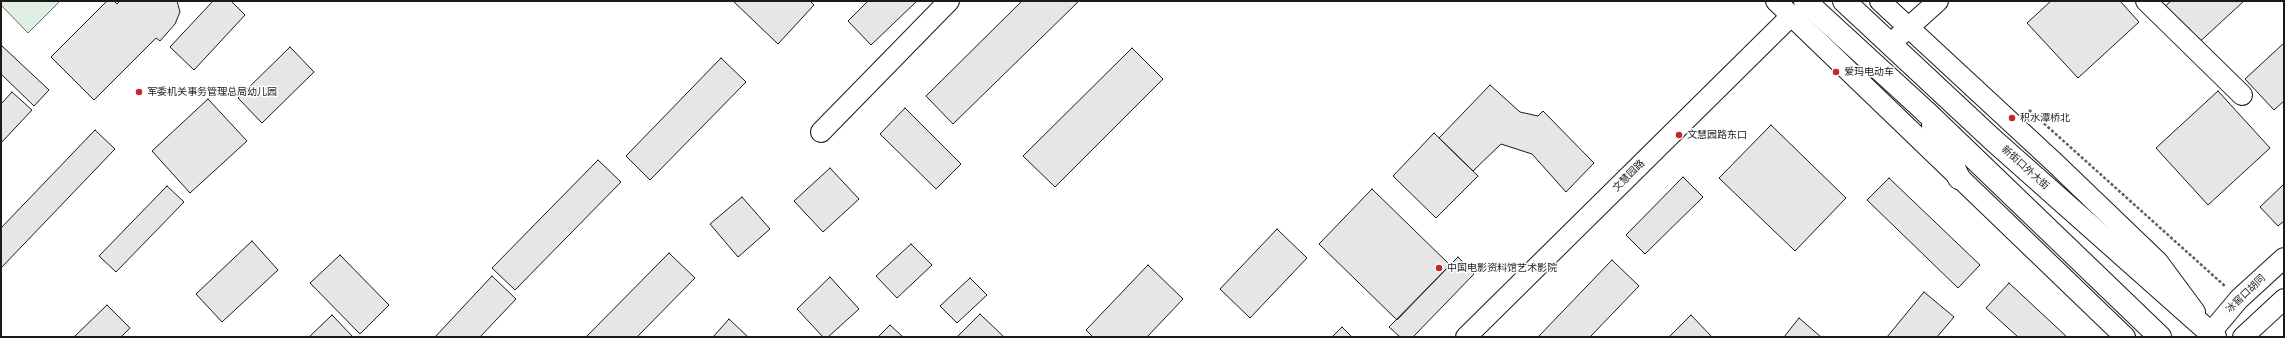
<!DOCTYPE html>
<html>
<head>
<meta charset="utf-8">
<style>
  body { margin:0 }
  #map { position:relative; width:2285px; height:338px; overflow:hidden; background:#fff; font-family:Signika,sans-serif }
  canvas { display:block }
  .frame { position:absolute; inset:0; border:2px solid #1a1a1a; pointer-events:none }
</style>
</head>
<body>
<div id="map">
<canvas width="2285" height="338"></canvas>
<div class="frame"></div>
</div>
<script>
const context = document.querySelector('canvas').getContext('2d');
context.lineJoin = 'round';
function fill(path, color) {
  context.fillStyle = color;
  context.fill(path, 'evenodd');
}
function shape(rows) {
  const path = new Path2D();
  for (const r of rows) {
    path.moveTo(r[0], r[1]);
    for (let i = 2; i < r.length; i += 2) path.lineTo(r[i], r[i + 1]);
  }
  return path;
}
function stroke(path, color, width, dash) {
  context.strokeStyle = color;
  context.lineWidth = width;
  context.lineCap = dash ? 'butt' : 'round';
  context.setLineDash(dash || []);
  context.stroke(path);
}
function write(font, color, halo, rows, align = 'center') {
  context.font = font + ' Signika,"Noto Sans SC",sans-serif';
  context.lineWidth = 3;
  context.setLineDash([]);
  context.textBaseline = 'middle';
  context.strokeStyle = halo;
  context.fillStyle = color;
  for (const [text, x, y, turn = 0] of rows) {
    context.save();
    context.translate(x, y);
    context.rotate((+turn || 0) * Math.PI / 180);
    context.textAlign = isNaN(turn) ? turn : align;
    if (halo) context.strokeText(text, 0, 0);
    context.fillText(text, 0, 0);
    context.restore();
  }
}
const green = shape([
  [1,1,60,1,28,33,1,5,1,1]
]);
fill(green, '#e0efe3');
stroke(green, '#6a6a6a', 1);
const building = shape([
  [107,1,114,1,117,4,120,1,177,1,180,12,175,24,160,41,156,38,94,100,51,57,107,1],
  [213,1,231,1,245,15,194,70,170,47,213,1],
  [733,1,810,1,814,5,778,44,733,1],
  [868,1,917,1,871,45,848,21,868,1],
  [1022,1,1079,1,953,124,926,96,1022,1],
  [2051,1,2120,1,2139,22,2078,78,2027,23,2051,1],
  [2171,1,2244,1,2194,47,2160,11,2171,1],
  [2284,43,2284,101,2274,110,2245,79,2284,43],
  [1,45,49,90,34,106,1,74,1,45],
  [290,47,314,72,262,123,238,98,290,47],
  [1132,48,1163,79,1055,187,1023,156,1132,48],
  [721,58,746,82,650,180,626,156,721,58],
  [1490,85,1520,112,1538,116,1543,111,1594,163,1566,192,1532,154,1501,144,1473,171,1439,138,1490,85],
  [2218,91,2270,148,2208,205,2156,148,2218,91],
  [12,92,32,110,1,143,1,104,12,92],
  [208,99,247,141,190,193,152,151,208,99],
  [905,108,961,164,936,189,880,134,905,108],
  [1771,125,1846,198,1795,251,1719,178,1771,125],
  [95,130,115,149,1,268,1,228,95,130],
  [1434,133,1478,176,1436,218,1393,176,1434,133],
  [598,160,621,182,515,290,492,268,598,160],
  [830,168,859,199,823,232,794,201,830,168],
  [1683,177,1703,197,1645,254,1626,235,1683,177],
  [1889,178,1980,265,1958,288,1867,200,1889,178],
  [2284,184,2284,221,2278,226,2260,207,2284,184],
  [167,186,184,202,116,272,99,256,167,186],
  [1372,189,1450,265,1397,320,1319,244,1372,189],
  [742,197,770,229,738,257,710,224,742,197],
  [1277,229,1307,258,1250,318,1220,289,1277,229],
  [252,241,278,270,222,322,196,294,252,241],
  [911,244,932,265,897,298,876,276,911,244],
  [669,253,695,278,637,337,586,337,669,253],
  [340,255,389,305,360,334,310,283,340,255],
  [1458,257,1474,274,1413,337,1400,337,1389,327,1458,257],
  [1612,260,1639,286,1590,337,1538,337,1612,260],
  [1148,265,1183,299,1147,337,1093,337,1086,330,1148,265],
  [492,276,516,299,480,337,435,337,492,276],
  [830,277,859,309,828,337,823,337,797,309,830,277],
  [970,278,987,295,957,323,940,306,970,278],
  [2009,283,2067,337,2018,337,1986,308,2009,283],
  [1924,292,1954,317,1937,337,1887,337,1924,292],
  [107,305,130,328,121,337,74,337,107,305],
  [980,314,1004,337,957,337,980,314],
  [332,315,353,337,309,337,332,315],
  [1691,315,1712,337,1669,337,1691,315],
  [1799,318,1821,337,1784,337,1799,318],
  [729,319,748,337,713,337,729,319],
  [890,325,903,337,878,337,890,325],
  [1342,327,1352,337,1332,337,1342,327]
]);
fill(building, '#e6e6e6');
stroke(building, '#1a1a1a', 1);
const minor = shape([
  [1776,1,2125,337],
  [1880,1,2055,163,2158,262,2195,312],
  [2146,1,2242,95],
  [1899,36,1938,1],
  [821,132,949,1],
  [1466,337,1792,15],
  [2207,337,2239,299,2284,258],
  [2243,337,2284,299]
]);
const major = shape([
  [1805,1,1925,111,2160,337],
  [1844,1,1992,139,2215,337],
  [1933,126,1959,178]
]);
stroke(minor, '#1a1a1a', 22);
stroke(major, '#1a1a1a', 24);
stroke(shape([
  [2029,110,2226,287]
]), '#5f5f5f', 2.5, [3, 2]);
stroke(minor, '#fff', 20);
stroke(major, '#fff', 22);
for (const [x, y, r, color] of [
  [1836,72,4,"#c62828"],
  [139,92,4,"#c62828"],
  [2012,118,4,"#c62828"],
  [1679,135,4,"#c62828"],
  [1439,268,4,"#c62828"]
]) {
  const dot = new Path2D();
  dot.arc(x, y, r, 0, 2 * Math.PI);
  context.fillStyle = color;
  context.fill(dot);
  stroke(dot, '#fff', 1.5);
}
write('10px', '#1a1a1a', '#fff', [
  ["爱玛电动车",1844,72],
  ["军委机关事务管理总局幼儿园",147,92],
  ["积水潭桥北",2020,118],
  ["文慧园路东口",1687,135],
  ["中国电影资料馆艺术影院",1447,268]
], 'left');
write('10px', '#1a1a1a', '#fff', [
  ["新街口外大街",2025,168,42],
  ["文慧园路",1629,176,-45],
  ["冰窖口胡同",2246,294,-44]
]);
</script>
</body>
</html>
